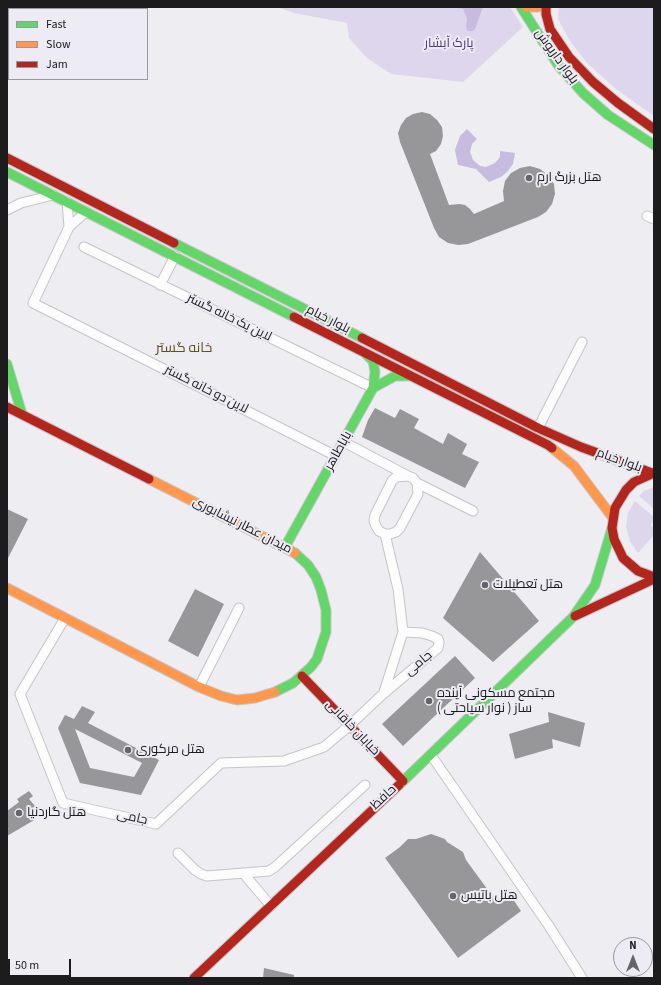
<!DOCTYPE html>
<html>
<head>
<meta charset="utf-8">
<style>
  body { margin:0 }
  #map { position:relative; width:661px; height:985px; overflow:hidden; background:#eeedf1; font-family:"Source Sans 3",sans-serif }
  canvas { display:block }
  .frame { position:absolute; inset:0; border:8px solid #1c1b1e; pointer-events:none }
  .legend { position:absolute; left:8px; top:8px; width:140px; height:72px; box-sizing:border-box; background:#edebf3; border:1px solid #99989e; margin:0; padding:5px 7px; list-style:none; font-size:12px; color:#1c1b1e }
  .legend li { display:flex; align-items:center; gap:8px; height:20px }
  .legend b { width:20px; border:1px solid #99989e }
  .north { position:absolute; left:613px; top:937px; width:40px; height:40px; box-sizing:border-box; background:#edebf3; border:1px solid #99989e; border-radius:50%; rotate:0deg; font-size:11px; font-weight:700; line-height:16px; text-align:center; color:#1c1b1e }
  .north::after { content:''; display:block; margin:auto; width:14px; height:18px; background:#666468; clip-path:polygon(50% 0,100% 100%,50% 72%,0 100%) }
  .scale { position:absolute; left:8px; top:959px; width:63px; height:18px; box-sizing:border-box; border:2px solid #1c1b1e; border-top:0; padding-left:5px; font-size:12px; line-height:14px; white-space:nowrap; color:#1c1b1e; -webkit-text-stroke:3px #edebf3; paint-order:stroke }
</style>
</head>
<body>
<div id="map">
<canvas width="661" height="985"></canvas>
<div class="frame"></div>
<ul class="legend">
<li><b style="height:5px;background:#63d668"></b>Fast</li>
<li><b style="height:5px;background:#ff974d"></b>Slow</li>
<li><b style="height:5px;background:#b3261e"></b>Jam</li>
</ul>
<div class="north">N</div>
<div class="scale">50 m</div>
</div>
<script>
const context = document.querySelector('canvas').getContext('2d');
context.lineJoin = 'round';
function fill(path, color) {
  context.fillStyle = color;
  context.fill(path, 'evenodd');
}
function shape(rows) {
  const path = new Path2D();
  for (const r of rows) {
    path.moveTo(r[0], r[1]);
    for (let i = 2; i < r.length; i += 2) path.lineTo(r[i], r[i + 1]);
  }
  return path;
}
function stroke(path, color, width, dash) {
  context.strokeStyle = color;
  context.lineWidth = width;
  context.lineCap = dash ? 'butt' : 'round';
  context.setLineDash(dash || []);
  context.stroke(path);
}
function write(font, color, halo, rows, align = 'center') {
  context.font = font + ' "Source Sans 3",Cairo,sans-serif';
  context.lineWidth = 4;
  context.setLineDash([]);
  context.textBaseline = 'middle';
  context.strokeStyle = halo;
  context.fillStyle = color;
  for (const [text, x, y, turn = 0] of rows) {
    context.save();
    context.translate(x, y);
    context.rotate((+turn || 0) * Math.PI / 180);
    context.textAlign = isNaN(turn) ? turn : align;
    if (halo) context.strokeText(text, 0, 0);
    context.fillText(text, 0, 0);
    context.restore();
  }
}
fill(shape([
  [277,7,510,7,523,27,463,82,391,74,367,58,349,38,347,23,294,13],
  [559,7,654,7,654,116,616,89,587,63,570,41,558,19],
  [654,487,654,509,639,496,644,491],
  [635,501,654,517,653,522,650,525,654,527,654,535,638,553,630,541,626,527,628,513]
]), '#ded6ed');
fill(shape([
  [452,7,483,7,475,29,473,31,469,31,467,30,466,27,467,18,463,9],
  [467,129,477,139,472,144,470,152,473,160,480,166,486,167,495,163,500,157,500,151,515,153,513,164,507,172,501,177,489,182,476,169,458,165,455,150,460,136]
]), '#c8bbe0');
fill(shape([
  [422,112,430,114,437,120,442,127,443,136,441,144,436,151,430,154,449,205,459,204,465,205,470,209,474,214,504,201,503,191,505,181,511,173,520,168,530,166,540,169,548,175,554,184,555,194,552,204,546,212,538,217,468,244,458,245,448,243,439,237,434,228,400,142,398,133,401,125,406,118,413,114],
  [375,408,395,418,400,409,419,419,414,428,443,444,448,433,467,444,462,454,479,462,465,488,362,437,368,420],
  [7,509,28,519,7,560],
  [480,552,539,621,493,662,443,618],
  [195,589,224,604,198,657,168,641],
  [455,656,475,678,403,746,382,724],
  [82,706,95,712,88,723,159,760,141,795,80,783,58,728,65,715,74,719],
  [75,729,142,763,134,777,90,768],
  [548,712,585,723,580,747,552,739,553,748,515,759,509,734,549,722],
  [29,791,33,796,29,799,35,806,30,811,36,819,7,836,7,811,19,802,17,799],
  [431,834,445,839,447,842,463,852,466,860,496,901,508,892,521,911,458,958,385,858,400,847,408,839,416,839],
  [264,968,294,975,294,978,263,978]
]), '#979699');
const street = shape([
  [67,202,69,227],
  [7,210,21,203,53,195],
  [86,212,69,227,33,303,336,456],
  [647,216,654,219],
  [84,247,373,388],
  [160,285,175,256],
  [538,428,582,342],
  [344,442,408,476],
  [408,476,413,478,417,483,418,494,400,528,396,532,390,534,385,534,379,531,376,526,374,521,375,515,392,481,396,477,408,476],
  [417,483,473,511],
  [65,618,20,694,63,803,156,824,221,763,284,761,324,747,349,726,383,694,438,648,439,642,438,639,432,636,422,633,403,632],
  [199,687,239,608],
  [384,692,403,632,398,589,385,534],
  [431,755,549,926,582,978],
  [178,853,195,870,201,874,207,876,269,871,275,867,365,785],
  [243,873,271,906]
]);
const fast = shape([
  [521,7,558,65,583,93,608,115,654,145],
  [7,172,294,317],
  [174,243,362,338],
  [7,364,22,414],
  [373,388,395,376,410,376],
  [285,547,373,388,375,372,373,361,366,354],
  [275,692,293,683,311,667,317,659,326,632,326,610,321,590,316,577,308,565,295,553],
  [399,785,573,617,595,585,612,528]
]);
const slow = shape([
  [526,7,538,7],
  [552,448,574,466,613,518],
  [149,479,295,553],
  [7,588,199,687,221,696,237,700,255,698,275,692]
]);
const jam = shape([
  [546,7,546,14,550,29,569,57,593,82,618,103,654,129],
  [7,158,174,243],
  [294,317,548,445,552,448],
  [362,338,538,428,581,447,652,473],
  [7,407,149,479],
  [654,473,634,482,626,490,615,508,612,528,614,539,623,558,638,571,654,577],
  [575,616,654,579],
  [302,676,403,781],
  [194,978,399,785]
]);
stroke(street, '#c5c4c8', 11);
stroke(fast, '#c5c4c8', 11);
stroke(slow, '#c5c4c8', 11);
stroke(jam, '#c5c4c8', 11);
stroke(street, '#fcfcfd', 9);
stroke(fast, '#63d668', 9);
stroke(slow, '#ff974d', 9);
stroke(jam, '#b3261e', 9);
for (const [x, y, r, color] of [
  [529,178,4,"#666468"],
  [485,585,4,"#666468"],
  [429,701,4,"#666468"],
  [128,750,4,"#666468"],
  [19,813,4,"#666468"],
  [453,896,4,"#666468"]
]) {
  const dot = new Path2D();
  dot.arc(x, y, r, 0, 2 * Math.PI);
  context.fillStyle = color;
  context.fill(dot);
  stroke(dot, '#edebf3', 1.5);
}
write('13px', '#543978', '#edebf3', [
  ["پارک آبشار",449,44]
]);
write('13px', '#1c1b1e', '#edebf3', [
  ["بلوار داریوش",556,57,54],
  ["لاین یک خانه گستر",229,318,26],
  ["بلوار خیام",328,320,27],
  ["لاین دو خانه گستر",206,390,27],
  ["باباطاهر",339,451,-61],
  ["بلوار خیام",619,461,20],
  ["میدان عطار نیشابوری",242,526,27],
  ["جامی",419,664,-40],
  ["خیابان خاقانی",352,728,46],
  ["حافظ",384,798,-43],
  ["جامی",132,818,13]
]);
write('13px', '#1c1b1e', '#edebf3', [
  ["هتل بزرگ ارم",537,178],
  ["هتل تعطیلات",493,585],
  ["مجتمع مسکونی آینده",437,694],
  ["ساز ( نوار سیاحتی )",437,709],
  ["هتل مرکوری",136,750],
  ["هتل گاردنیا",27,813],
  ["هتل باتیس",461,896]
], 'left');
write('14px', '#635115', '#edebf3', [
  ["خانه گستر",184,349]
]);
</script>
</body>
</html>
